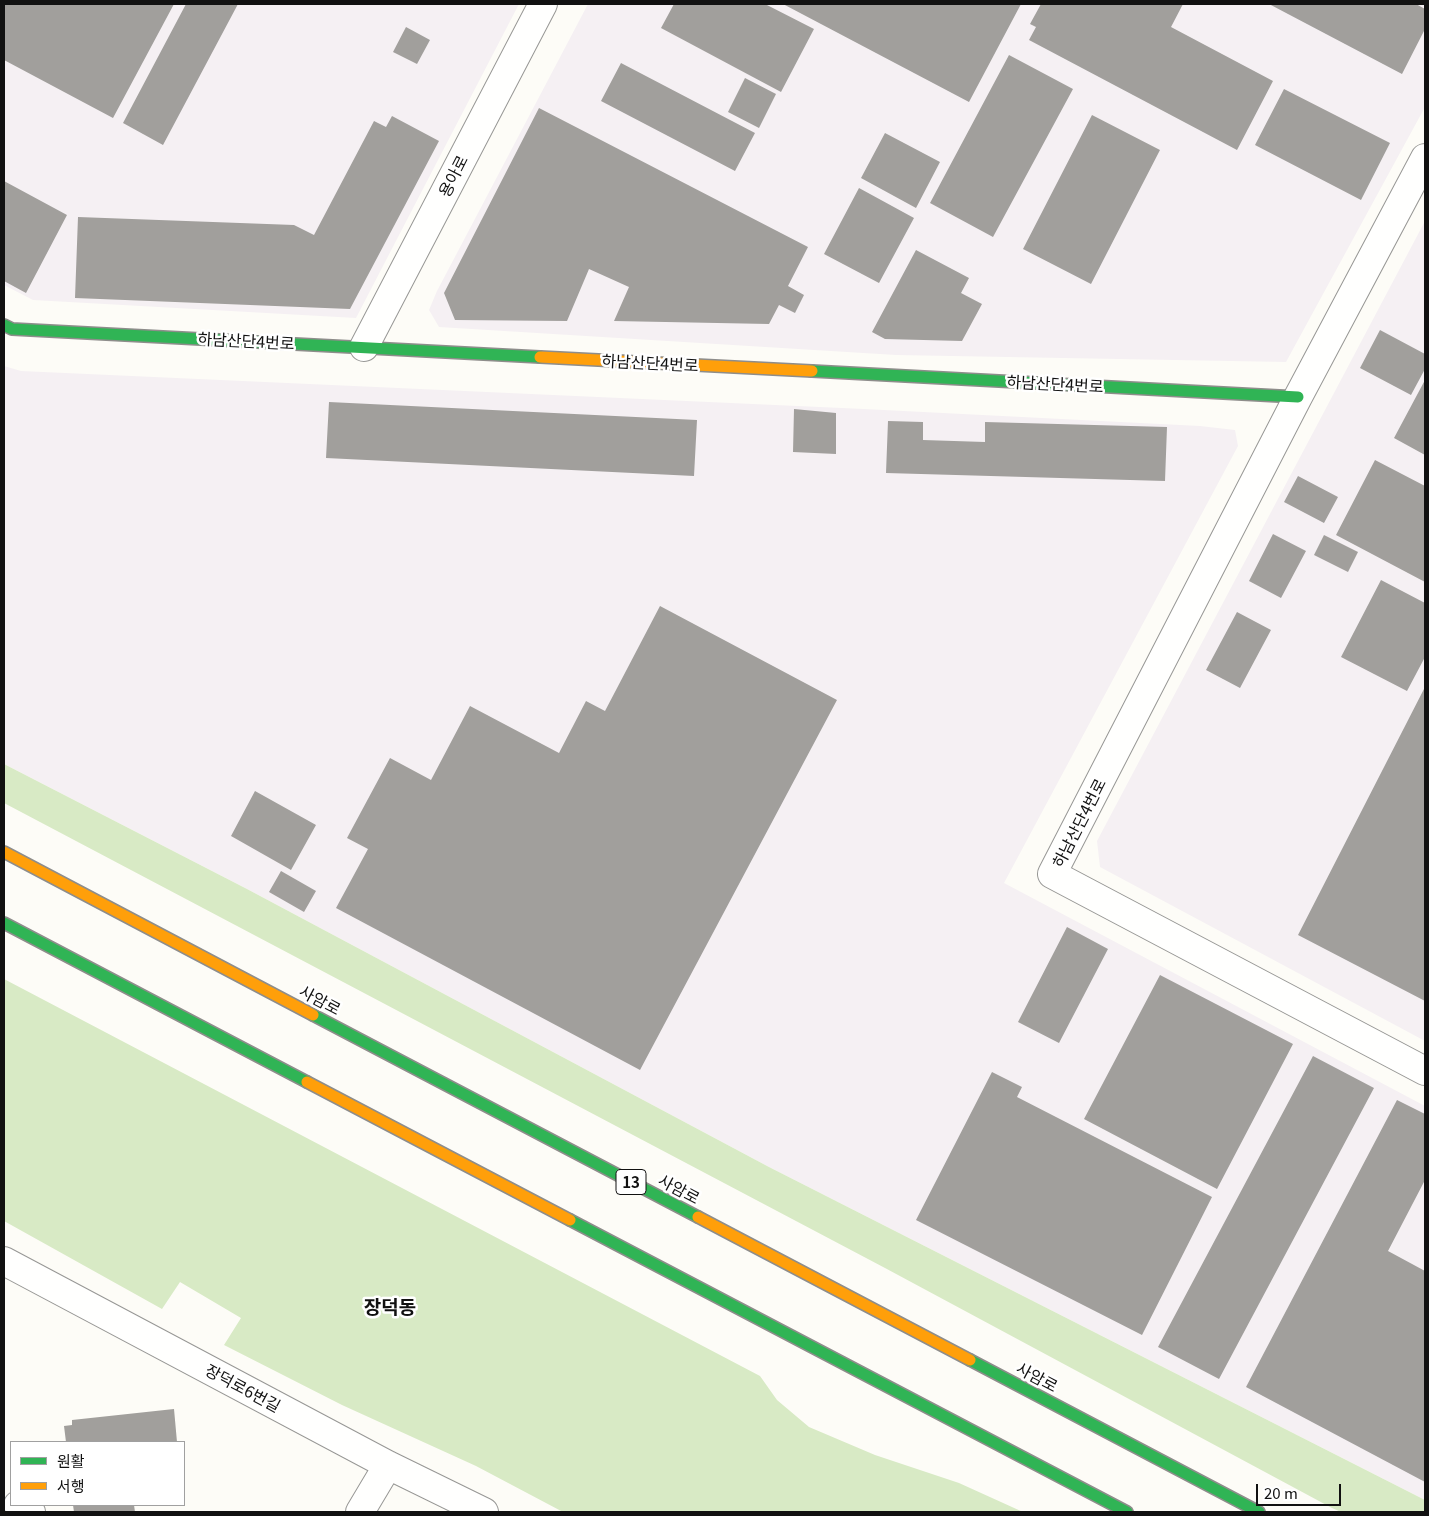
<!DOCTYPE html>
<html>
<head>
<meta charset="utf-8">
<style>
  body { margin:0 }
  #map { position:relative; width:1429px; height:1516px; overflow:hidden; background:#fdfcf7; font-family:Georgia,"Noto Sans KR",serif }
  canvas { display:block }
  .frame { position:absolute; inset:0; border:5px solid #111; pointer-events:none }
  .legend { position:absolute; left:10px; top:1441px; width:175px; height:65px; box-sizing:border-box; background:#fff; border:1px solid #a0a0a0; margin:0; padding:6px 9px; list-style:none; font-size:15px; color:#111 }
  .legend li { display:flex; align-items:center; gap:10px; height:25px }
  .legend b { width:25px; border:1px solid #a0a0a0 }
  .scale { position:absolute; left:1256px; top:1484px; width:85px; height:22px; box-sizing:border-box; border:2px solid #111; border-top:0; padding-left:6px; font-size:15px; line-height:18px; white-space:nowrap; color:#111; -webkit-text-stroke:4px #fff; paint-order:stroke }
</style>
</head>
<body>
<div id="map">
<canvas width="1429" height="1516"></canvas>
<div class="frame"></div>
<ul class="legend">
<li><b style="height:6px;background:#30b455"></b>원활</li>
<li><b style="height:6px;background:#ff9f0a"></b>서행</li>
</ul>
<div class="scale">20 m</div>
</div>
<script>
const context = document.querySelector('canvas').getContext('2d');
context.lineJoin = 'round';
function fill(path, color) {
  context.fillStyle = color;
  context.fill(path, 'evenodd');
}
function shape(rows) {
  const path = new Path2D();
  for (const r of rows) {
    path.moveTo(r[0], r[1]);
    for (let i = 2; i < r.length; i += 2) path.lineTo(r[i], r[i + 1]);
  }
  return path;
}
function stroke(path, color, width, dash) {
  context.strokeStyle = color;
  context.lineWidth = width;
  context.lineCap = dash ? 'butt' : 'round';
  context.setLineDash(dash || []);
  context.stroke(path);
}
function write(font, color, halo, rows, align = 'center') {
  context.font = font + ' Georgia,"Noto Sans KR",serif';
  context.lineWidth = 5;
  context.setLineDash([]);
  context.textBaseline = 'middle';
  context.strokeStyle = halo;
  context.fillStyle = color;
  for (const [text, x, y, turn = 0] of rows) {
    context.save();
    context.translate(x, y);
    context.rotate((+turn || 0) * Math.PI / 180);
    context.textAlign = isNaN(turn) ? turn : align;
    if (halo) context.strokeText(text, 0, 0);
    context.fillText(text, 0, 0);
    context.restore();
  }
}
fill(shape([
  [4,4,519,4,356,318,33,300,4,285],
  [588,4,1425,4,1425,107,1286,362,896,355,439,327,429,310,437,291],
  [1425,221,1425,1041,1100,867,1097,841],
  [4,366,21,371,864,409,1200,426,1235,430,1238,446,1004,883,1425,1106,1425,1500,769,1167,247,889,4,764]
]), '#f5f0f3');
fill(shape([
  [4,764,247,889,769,1167,1425,1500,1425,1512,1341,1512,1332,1508,885,1268,4,803],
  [4,979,760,1376,777,1400,809,1427,875,1455,959,1483,1023,1512,563,1512,476,1466,342,1405,224,1345,241,1318,180,1282,162,1309,4,1221]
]), '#d8eac5');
fill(shape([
  [4,4,174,4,113,118,4,60],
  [186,4,238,4,163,145,123,123],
  [674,4,765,4,814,29,781,92,661,28],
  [783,4,1021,4,969,102],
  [1041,4,1183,4,1171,27,1273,81,1237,150,1029,40,1036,27,1030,24],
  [1269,4,1416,4,1425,9,1425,29,1402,74],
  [406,27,430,40,417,64,393,52],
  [1009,55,1073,89,993,237,930,203],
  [621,63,755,133,735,171,601,101],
  [745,78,776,94,759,128,728,112],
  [1284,89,1390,143,1361,200,1255,145],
  [539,108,808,247,788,286,804,295,795,313,779,305,769,324,614,321,629,287,589,269,567,321,455,320,444,293],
  [1092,115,1160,150,1091,284,1023,249],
  [392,116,439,141,350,309,75,298,78,217,294,225,314,235,374,121,386,127],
  [885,133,940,162,916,208,861,178],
  [4,181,67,215,26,293,4,281],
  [859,188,914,218,879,283,824,254],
  [916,250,969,278,961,293,982,304,962,341,885,339,872,332],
  [1380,330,1425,354,1425,369,1411,395,1360,368],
  [1425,380,1425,455,1394,438],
  [329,402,697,420,694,476,326,458],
  [794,409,836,413,836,454,793,452],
  [888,421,923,422,923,440,985,442,985,422,1167,427,1165,481,886,473],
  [1375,460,1425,486,1425,582,1336,535],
  [1298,476,1338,497,1324,523,1284,502],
  [1273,534,1306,551,1281,598,1249,581],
  [1324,535,1358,552,1348,572,1314,555],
  [1381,580,1425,603,1425,657,1407,691,1341,657],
  [660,606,837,700,640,1070,336,908,368,849,347,838,390,758,431,780,470,706,559,753,586,701,605,711],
  [1237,612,1271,630,1240,688,1206,670],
  [1425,687,1425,1001,1298,935],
  [255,791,316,825,291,870,231,836],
  [281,871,316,891,304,912,269,892],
  [1067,927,1108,949,1059,1043,1018,1022],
  [1160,975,1293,1044,1217,1189,1084,1119],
  [1313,1056,1374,1088,1219,1379,1158,1347],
  [992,1072,1022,1087,1017,1097,1212,1197,1142,1335,916,1220],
  [1397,1100,1425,1114,1425,1180,1388,1251,1425,1271,1425,1482,1246,1387],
  [174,1409,177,1442,66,1442,64,1426,72,1425,72,1420],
  [73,1505,134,1505,135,1512,74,1512]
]), '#a19f9c');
const street = shape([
  [1425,158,1298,397,1052,874,1425,1071],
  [364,347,543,4],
  [4,1261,388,1465,484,1512],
  [18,1505,31,1512],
  [360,1512,388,1465]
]);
const fast = shape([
  [4,325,12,329,540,357],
  [812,371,1298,397],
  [4,923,307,1082],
  [313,1015,698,1217],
  [570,1220,1127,1512],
  [970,1360,1259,1512]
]);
const slow = shape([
  [540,357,812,371],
  [4,852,313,1015],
  [307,1082,570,1220],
  [698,1217,970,1360]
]);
stroke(street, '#979795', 30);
stroke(fast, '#8e8d8b', 14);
stroke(slow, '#8e8d8b', 14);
stroke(street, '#fffffe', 28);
stroke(fast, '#30b455', 11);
stroke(slow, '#ff9f0a', 11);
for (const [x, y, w] of [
  [631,1182,30]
]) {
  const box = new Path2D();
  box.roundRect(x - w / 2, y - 12.5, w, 25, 4);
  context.fillStyle = '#fff';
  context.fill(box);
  stroke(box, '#111', 1);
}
write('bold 15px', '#111', null, [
  ["13",631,1182]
]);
write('16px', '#111', '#fff', [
  ["용아로",453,176,-63],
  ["하남산단4번로",246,341,3],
  ["하남산단4번로",650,363,3],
  ["하남산단4번로",1055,384,3],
  ["하남산단4번로",1079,823,-63],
  ["사암로",320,1000,28],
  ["사암로",679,1189,28],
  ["사암로",1037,1377,28],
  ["장덕로6번길",243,1388,28]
]);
write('bold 19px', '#111', '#fff', [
  ["장덕동",390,1307]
]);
</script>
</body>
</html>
